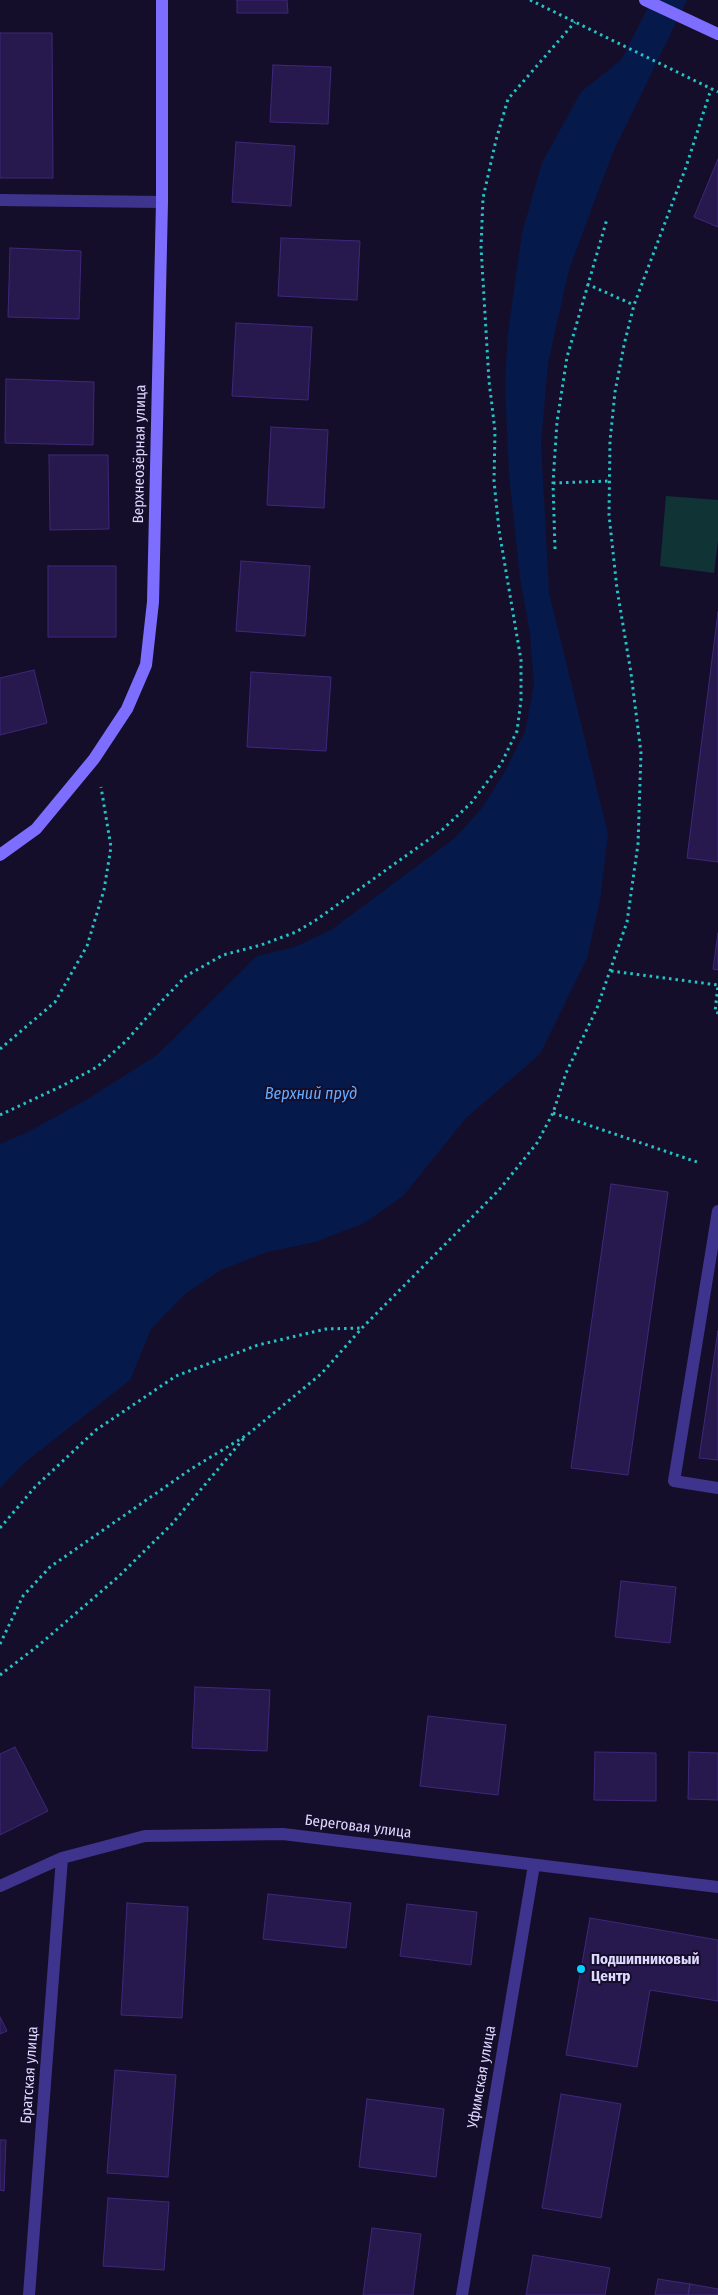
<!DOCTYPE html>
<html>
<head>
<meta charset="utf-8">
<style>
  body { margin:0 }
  canvas { display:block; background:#150e2a }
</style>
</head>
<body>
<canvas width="718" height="2295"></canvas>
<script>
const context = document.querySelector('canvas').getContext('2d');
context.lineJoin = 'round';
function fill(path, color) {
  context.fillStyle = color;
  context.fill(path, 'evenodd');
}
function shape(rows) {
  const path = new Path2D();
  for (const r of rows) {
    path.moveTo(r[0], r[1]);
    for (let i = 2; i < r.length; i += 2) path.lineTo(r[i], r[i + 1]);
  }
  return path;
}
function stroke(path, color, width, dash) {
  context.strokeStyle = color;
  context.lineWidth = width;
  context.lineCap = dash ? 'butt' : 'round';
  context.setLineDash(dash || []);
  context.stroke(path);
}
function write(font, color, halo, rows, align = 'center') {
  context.font = font + ' "Fira Sans Condensed",sans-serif';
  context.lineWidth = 4;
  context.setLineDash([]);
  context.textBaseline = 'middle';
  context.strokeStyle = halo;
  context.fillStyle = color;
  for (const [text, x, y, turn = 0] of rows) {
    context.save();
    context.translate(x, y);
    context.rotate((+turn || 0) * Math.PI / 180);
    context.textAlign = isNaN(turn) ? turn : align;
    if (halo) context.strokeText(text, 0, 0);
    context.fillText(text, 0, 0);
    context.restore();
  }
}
fill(shape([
  [666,496,718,500,718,540,714,573,660,566]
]), '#103335');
fill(shape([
  [652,0,687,0,613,152,569,269,548,363,541,443,549,593,608,834,600,900,587,958,540,1054,466,1118,403,1196,364,1223,315,1242,267,1252,221,1270,186,1293,151,1329,130,1380,24,1463,0,1488,0,1144,28,1132,88,1099,157,1055,257,956,295,947,331,930,455,838,482,808,504,773,525,732,534,685,530,633,520,577,509,474,505,384,508,333,522,233,542,163,581,92,621,60]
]), '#05194b');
const building = shape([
  [237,0,287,0,288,13,237,13,237,0],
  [0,33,52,33,53,178,0,178,0,33],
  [273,65,331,67,328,124,270,122,273,65],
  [236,142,295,146,291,206,232,202,236,142],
  [718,159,718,227,694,217,718,159],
  [281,238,360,241,357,300,278,296,281,238],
  [10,248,81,251,79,319,8,317,10,248],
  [236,323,312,327,308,400,232,396,236,323],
  [6,379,94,382,93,445,5,443,6,379],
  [271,427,328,430,324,508,267,505,271,427],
  [49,455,108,455,109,529,50,530,49,455],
  [241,561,310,566,305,636,236,631,241,561],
  [48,566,116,566,116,637,48,637,48,566],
  [718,612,718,862,687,858,718,612],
  [34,670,47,723,0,735,0,678,34,670],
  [251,672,331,677,326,751,247,747,251,672],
  [718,933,718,970,713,969,718,933],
  [611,1184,668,1192,628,1475,571,1468,611,1184],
  [718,1331,718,1460,699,1458,718,1331],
  [621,1581,676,1587,670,1643,615,1637,621,1581],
  [195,1687,270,1690,267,1751,192,1748,195,1687],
  [428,1716,506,1725,498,1795,420,1786,428,1716],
  [15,1747,48,1811,0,1835,0,1754,15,1747],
  [595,1752,656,1753,656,1801,594,1800,595,1752],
  [689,1752,718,1753,718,1800,688,1799,689,1752],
  [268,1894,351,1903,346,1948,263,1939,268,1894],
  [127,1903,188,1907,182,2018,121,2015,127,1903],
  [407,1904,477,1912,471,1965,400,1956,407,1904],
  [590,1918,718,1940,718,2001,650,1990,637,2067,566,2055,590,1918],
  [0,2017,7,2031,0,2034,0,2017],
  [115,2070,176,2075,168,2177,107,2173,115,2070],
  [561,2094,621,2104,601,2218,542,2208,561,2094],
  [367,2099,444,2109,436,2177,359,2167,367,2099],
  [0,2140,6,2140,4,2191,0,2190,0,2140],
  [108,2198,169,2202,164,2270,103,2266,108,2198],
  [372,2228,421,2234,413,2295,363,2295,372,2228],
  [533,2255,610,2268,605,2295,526,2295,533,2255],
  [658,2279,690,2284,688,2295,655,2295,658,2279],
  [690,2284,718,2289,718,2295,688,2295,690,2284]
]);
fill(building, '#27184d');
stroke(building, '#3f277b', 1);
stroke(shape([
  [530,0,718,92],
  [587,284,634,305],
  [553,483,609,481],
  [555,549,553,483,557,422,567,357,607,219],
  [611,971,718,985,715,1012,718,1013],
  [0,1049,55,1002,87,946,104,890,111,847,101,787],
  [553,1113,700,1163],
  [0,1115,62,1086,97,1067,126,1041,156,1007,186,976,223,955,261,945,296,932,316,920,442,830,471,803,501,764,517,731,521,700,521,660,499,530,494,481,495,431,489,381,481,247,483,198,496,140,508,99,575,22],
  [0,1528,35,1487,96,1430,176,1376,258,1345,326,1329,362,1328],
  [0,1644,23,1596,50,1567,191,1469,247,1435,321,1374,362,1328,499,1190,537,1143,553,1113,566,1073,597,1008,627,922,638,844,641,753,631,673,617,589,609,515,610,441,615,392,624,345,634,305,686,167,711,89],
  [0,1675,39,1645,118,1577,171,1525,245,1437]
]), '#23c3c6', 3, [2.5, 4]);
stroke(shape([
  [0,200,162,202],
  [718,1211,674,1481,718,1488]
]), '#3f348d', 12);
stroke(shape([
  [0,1886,62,1858,145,1836,283,1834,718,1887],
  [29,2295,62,1858],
  [462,2295,534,1865]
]), '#3f348d', 12);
stroke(shape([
  [645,0,718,34],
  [0,855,36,829,94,759,127,709,146,665,153,602,162,202,162,0]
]), '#7d6eff', 12);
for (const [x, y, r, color] of [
  [581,1969,5,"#03d1ff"]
]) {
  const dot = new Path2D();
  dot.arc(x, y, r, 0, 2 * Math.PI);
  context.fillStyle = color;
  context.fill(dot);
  stroke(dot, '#150e2a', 2);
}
write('15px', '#ded7ff', '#150e2a', [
  ["Верхнеозёрная улица",140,454,-89],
  ["Береговая улица",358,1827,7],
  ["Братская улица",30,2075,-86],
  ["Уфимская улица",482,2077,-80]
]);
write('bold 15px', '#ded7ff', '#150e2a', [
  ["Подшипниковый",591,1960],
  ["Центр",591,1977]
], 'left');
write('italic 16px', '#65abff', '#150e2a', [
  ["Верхний пруд",311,1095]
]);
</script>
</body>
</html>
